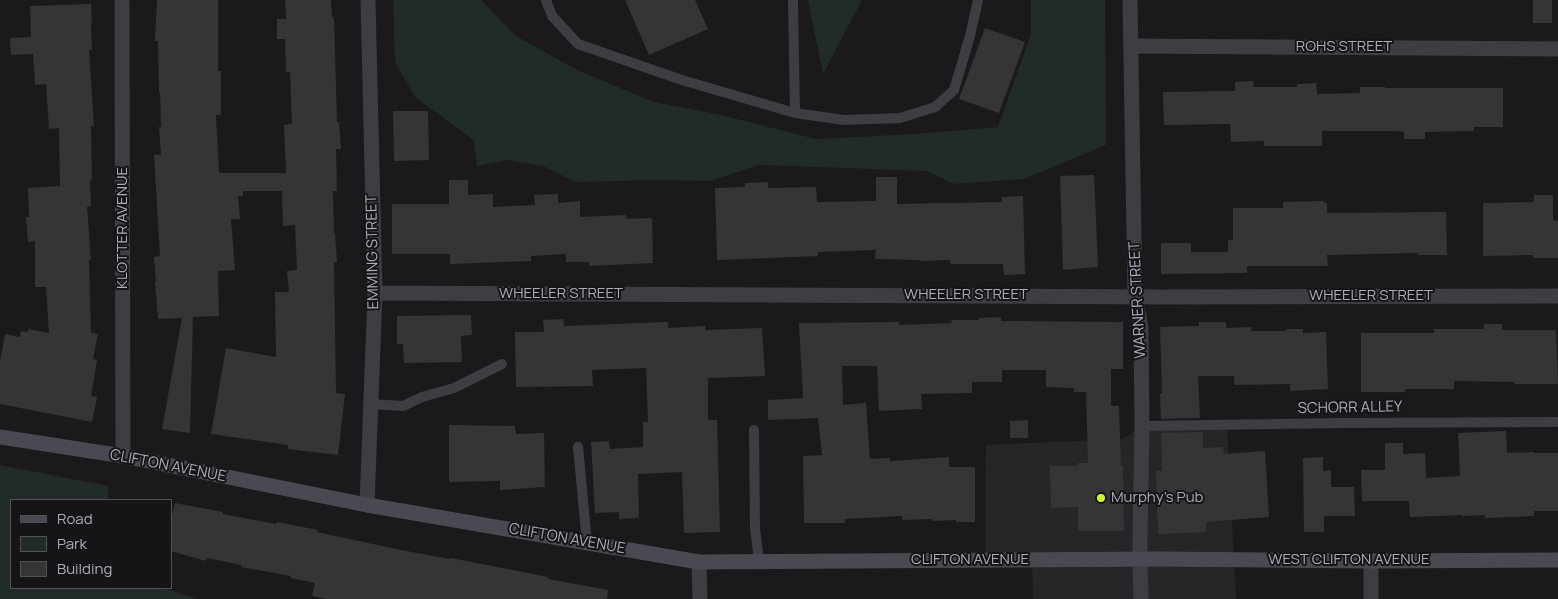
<!DOCTYPE html>
<html>
<head>
<meta charset="utf-8">
<style>
  body { margin:0 }
  #map { position:relative; width:1558px; height:599px; overflow:hidden; background:#1b191c; font-family:Manrope,sans-serif }
  canvas { display:block }
  .legend { position:absolute; left:10px; top:499px; width:162px; height:90px; box-sizing:border-box; background:#161417; border:1px solid #545059; margin:0; padding:6px 9px; list-style:none; font-size:15px; color:#b0abbc }
  .legend li { display:flex; align-items:center; gap:10px; height:25px }
  .legend b { width:25px; border:1px solid #545059 }
</style>
</head>
<body>
<div id="map">
<canvas width="1558" height="599"></canvas>
<ul class="legend">
<li><b style="height:6px;background:#4b4852"></b>Road</li>
<li><b style="height:14px;background:#212b27"></b>Park</li>
<li><b style="height:14px;background:#373438"></b>Building</li>
</ul>
</div>
<script>
const context = document.querySelector('canvas').getContext('2d');
context.lineJoin = 'round';
function fill(path, color) {
  context.fillStyle = color;
  context.fill(path, 'evenodd');
}
function shape(rows) {
  const path = new Path2D();
  for (const r of rows) {
    path.moveTo(r[0], r[1]);
    for (let i = 2; i < r.length; i += 2) path.lineTo(r[i], r[i + 1]);
  }
  return path;
}
function stroke(path, color, width, dash) {
  context.strokeStyle = color;
  context.lineWidth = width;
  context.lineCap = dash ? 'butt' : 'round';
  context.setLineDash(dash || []);
  context.stroke(path);
}
function write(font, color, halo, rows, align = 'center') {
  context.font = font + ' Manrope,sans-serif';
  context.lineWidth = 4;
  context.setLineDash([]);
  context.textBaseline = 'middle';
  context.strokeStyle = halo;
  context.fillStyle = color;
  for (const [text, x, y, turn = 0] of rows) {
    context.save();
    context.translate(x, y);
    context.rotate((+turn || 0) * Math.PI / 180);
    context.textAlign = isNaN(turn) ? turn : align;
    if (halo) context.strokeText(text, 0, 0);
    context.fillText(text, 0, 0);
    context.restore();
  }
}
fill(shape([
  [1142,426,1227,426,1236,599,1033,599,1032,560,985,560,986,445,1123,439]
]), '#282529');
fill(shape([
  [393,0,481,0,516,36,577,70,654,102,721,115,816,139,915,134,998,127,1031,34,1031,0,1105,0,1106,145,1024,179,954,184,927,171,760,165,709,181,661,180,575,182,543,166,507,160,477,166,474,140,415,97,395,62],
  [808,0,862,0,823,74],
  [0,465,108,486,108,500,11,500,11,588,163,588,197,599,0,599]
]), '#212b27');
fill(shape([
  [157,0,218,0,218,71,221,71,221,115,216,115,219,173,286,173,284,125,292,124,290,72,286,72,285,39,277,39,277,19,286,19,285,0,331,0,332,17,334,17,337,122,339,122,341,149,336,149,337,191,333,191,334,234,335,234,337,262,334,262,336,393,345,394,338,455,288,449,288,445,211,434,226,348,276,357,275,292,289,292,287,271,297,270,295,225,283,226,282,191,243,191,243,196,238,196,240,219,231,219,235,270,218,271,219,316,193,317,190,433,162,429,182,318,158,319,155,282,156,282,154,257,160,256,154,155,161,155,159,127,161,127,160,92,159,92,158,41,155,41],
  [625,0,695,0,708,29,649,55],
  [1533,0,1552,0,1552,23,1533,23],
  [91,4,92,22,91,23,92,50,89,50,94,126,91,126,92,180,90,180,91,206,87,207,91,260,89,260,91,333,98,334,93,359,97,360,91,396,97,397,92,422,0,404,0,362,5,334,20,337,21,331,28,332,28,329,49,333,46,287,35,287,35,241,28,242,26,217,29,217,28,188,60,186,59,128,49,129,46,84,35,85,33,54,11,55,10,38,31,37,30,6],
  [985,28,1025,42,999,113,959,99],
  [1253,81,1254,87,1297,87,1297,84,1316,83,1317,94,1360,93,1360,87,1385,87,1385,88,1503,88,1503,127,1474,127,1474,131,1425,132,1425,139,1404,139,1404,132,1398,131,1322,131,1322,146,1264,146,1264,141,1231,142,1230,124,1164,125,1163,92,1235,91,1235,82],
  [393,111,428,111,429,160,394,161],
  [1094,175,1098,267,1063,270,1060,176],
  [876,177,897,177,897,204,1002,202,1002,197,1023,196,1025,274,1004,275,1003,264,950,264,950,260,920,261,920,260,875,259,876,250,818,252,818,256,717,260,715,188,745,187,745,183,768,182,768,188,816,187,817,202,876,201],
  [449,180,468,180,468,195,493,194,493,207,535,205,534,195,558,194,558,203,580,201,580,217,626,215,627,219,652,218,653,263,589,266,589,262,566,262,566,254,531,256,531,261,450,264,450,254,392,254,392,204,449,204],
  [1534,195,1553,195,1553,220,1558,221,1558,258,1533,258,1533,255,1483,256,1483,203,1534,202],
  [1324,201,1324,203,1327,203,1327,213,1446,212,1447,255,1418,255,1418,253,1327,255,1328,266,1247,266,1247,273,1161,274,1161,243,1191,243,1191,252,1228,252,1228,240,1233,240,1233,208,1283,208,1283,202],
  [471,315,472,335,461,336,462,362,404,363,403,344,397,344,397,316],
  [1001,317,1001,321,1123,322,1123,369,1111,369,1111,406,1119,406,1121,466,1123,466,1124,531,1078,531,1078,507,1051,508,1050,466,1078,466,1078,463,1088,463,1086,392,1074,392,1074,388,1046,387,1046,370,1002,370,1002,382,972,382,972,393,921,394,922,409,879,411,877,366,842,366,843,405,866,403,870,459,890,458,890,461,949,457,949,467,975,467,975,522,956,522,956,520,933,521,932,519,902,520,902,516,845,519,845,523,804,523,803,456,822,455,818,418,768,420,768,400,803,398,799,323,899,322,899,325,952,323,951,320,979,320,979,318],
  [563,319,564,326,668,322,668,328,705,326,705,330,762,328,765,376,708,378,708,420,717,420,720,532,684,533,682,472,638,474,639,518,619,519,619,512,595,513,591,442,609,441,610,449,643,447,643,422,648,422,646,368,592,370,593,386,516,387,515,332,544,332,543,320],
  [1199,322,1226,322,1226,328,1251,327,1251,331,1286,331,1286,329,1303,329,1303,333,1326,332,1328,389,1290,391,1290,384,1234,385,1234,376,1198,376,1200,418,1161,419,1160,394,1162,393,1160,327,1199,326],
  [1484,324,1502,324,1502,330,1556,330,1558,384,1515,384,1515,382,1454,381,1454,389,1405,389,1405,392,1361,392,1361,333,1434,333,1434,329,1484,329],
  [1028,420,1028,438,1010,438,1010,421],
  [449,425,515,426,516,434,544,433,545,487,500,490,500,481,449,482],
  [1506,431,1507,453,1534,452,1534,453,1558,453,1558,511,1534,511,1534,516,1485,518,1485,515,1462,516,1462,515,1410,517,1409,501,1362,501,1361,470,1385,470,1385,443,1403,443,1403,454,1425,453,1426,478,1460,476,1458,433],
  [1203,432,1203,448,1223,447,1224,454,1265,451,1269,517,1206,522,1206,532,1158,534,1156,471,1162,471,1161,433],
  [1323,457,1323,471,1331,470,1331,487,1354,487,1355,516,1324,516,1324,532,1304,532,1303,458],
  [175,503,223,512,223,514,249,519,276,524,277,522,318,530,317,532,401,550,450,559,451,558,523,572,548,577,548,579,608,590,607,599,326,599,312,596,315,583,291,578,291,576,241,567,241,565,207,558,206,561,171,551,171,519]
]), '#373438');
stroke(shape([
  [546,0,552,16,578,44,682,80,795,113,844,120,900,118,935,107,954,90,970,36,978,0],
  [793,0,795,113],
  [370,404,403,406,422,397,454,388,502,364],
  [1142,426,1343,423,1558,422],
  [754,430,755,528,759,561],
  [578,447,587,543]
]), '#3f3c43', 10);
stroke(shape([
  [122,0,123,456],
  [1131,46,1558,49],
  [375,293,1164,297,1558,296],
  [367,505,375,293,368,0],
  [1140,559,1141,599],
  [1371,561,1371,599],
  [699,562,700,599]
]), '#3f3c43', 15);
stroke(shape([
  [1130,0,1135,296,1141,327,1142,426,1140,538,1140,559]
]), '#3f3c43', 15);
stroke(shape([
  [0,437,123,456,367,505,699,562,1158,559,1371,561,1558,560]
]), '#4b4852', 15);
for (const [x, y, r, color] of [
  [1101,498,5,"#c8fd30"]
]) {
  const dot = new Path2D();
  dot.arc(x, y, r, 0, 2 * Math.PI);
  context.fillStyle = color;
  context.fill(dot);
  stroke(dot, '#161417', 2);
}
write('15px', '#b0abbc', '#161417', [
  ["ROHS STREET",1344,47],
  ["KLOTTER AVENUE",123,228,-90],
  ["EMMING STREET",373,252,-91],
  ["WHEELER STREET",561,294],
  ["WHEELER STREET",966,295],
  ["WHEELER STREET",1371,296],
  ["WARNER STREET",1138,300,-93],
  ["SCHORR ALLEY",1350,408,-1],
  ["CLIFTON AVENUE",168,466,11],
  ["CLIFTON AVENUE",567,539,10],
  ["CLIFTON AVENUE",970,560],
  ["WEST CLIFTON AVENUE",1349,560]
]);
write('15px', '#b0abbc', '#161417', [
  ["Murphy’s Pub",1111,498]
], 'left');
</script>
</body>
</html>
